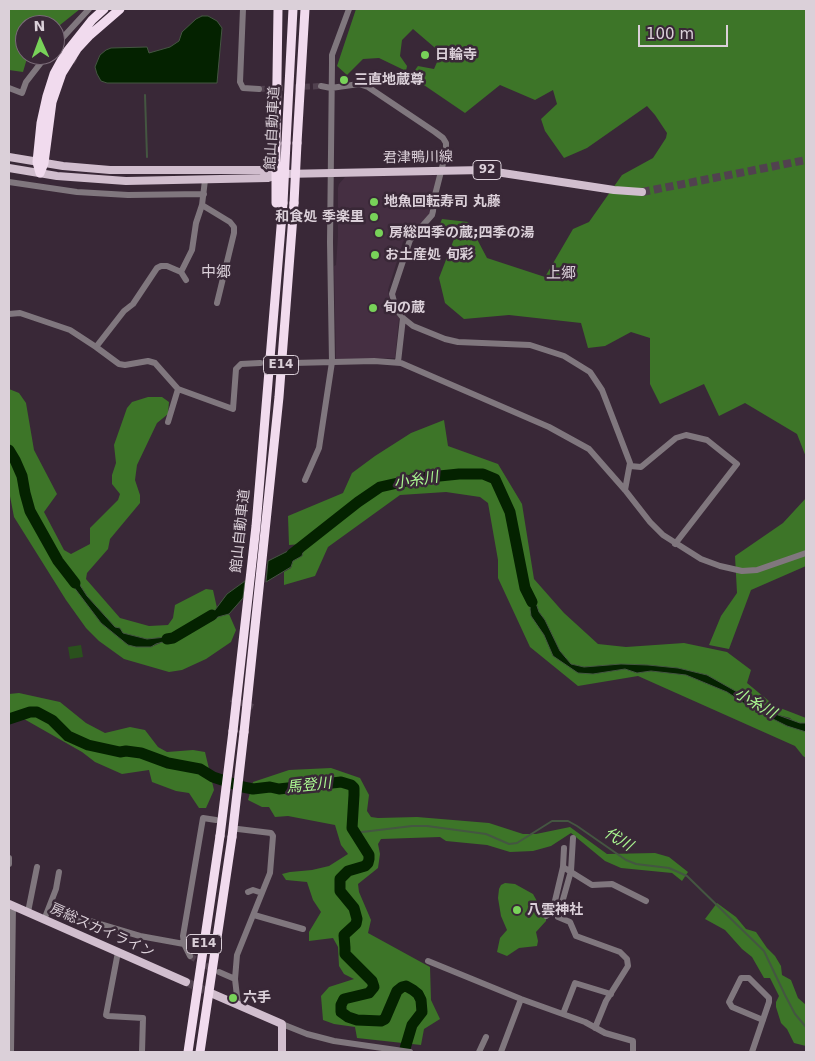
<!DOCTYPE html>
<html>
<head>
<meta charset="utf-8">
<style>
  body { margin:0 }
  #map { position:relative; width:815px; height:1061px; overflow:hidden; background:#392837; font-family:"DejaVu Sans",sans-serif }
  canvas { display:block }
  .frame { position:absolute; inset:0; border:10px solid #dbd0d9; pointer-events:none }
  .north { position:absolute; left:15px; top:15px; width:50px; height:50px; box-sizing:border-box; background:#392837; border:1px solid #7a6b78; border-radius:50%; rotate:358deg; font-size:14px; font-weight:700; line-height:20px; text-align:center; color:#dbd0d9 }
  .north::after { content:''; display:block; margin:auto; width:18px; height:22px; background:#78d259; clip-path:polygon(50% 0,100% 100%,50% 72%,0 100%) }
  .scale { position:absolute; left:638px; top:25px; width:90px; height:22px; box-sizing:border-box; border:2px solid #dbd0d9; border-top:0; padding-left:6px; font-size:15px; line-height:18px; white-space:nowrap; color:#dbd0d9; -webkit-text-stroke:4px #392837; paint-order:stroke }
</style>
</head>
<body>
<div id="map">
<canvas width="815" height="1061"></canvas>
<div class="frame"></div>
<div class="north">N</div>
<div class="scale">100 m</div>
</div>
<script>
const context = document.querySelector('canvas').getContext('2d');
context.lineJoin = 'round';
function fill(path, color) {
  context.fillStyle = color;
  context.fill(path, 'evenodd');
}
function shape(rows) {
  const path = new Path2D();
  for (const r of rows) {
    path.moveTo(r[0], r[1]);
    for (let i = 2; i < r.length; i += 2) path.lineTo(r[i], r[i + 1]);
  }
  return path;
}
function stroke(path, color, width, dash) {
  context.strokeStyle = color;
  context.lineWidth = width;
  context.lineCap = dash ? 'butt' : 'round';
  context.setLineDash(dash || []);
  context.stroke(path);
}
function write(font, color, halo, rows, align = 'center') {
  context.font = font + ' "DejaVu Sans","Noto Sans JP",sans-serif';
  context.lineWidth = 5;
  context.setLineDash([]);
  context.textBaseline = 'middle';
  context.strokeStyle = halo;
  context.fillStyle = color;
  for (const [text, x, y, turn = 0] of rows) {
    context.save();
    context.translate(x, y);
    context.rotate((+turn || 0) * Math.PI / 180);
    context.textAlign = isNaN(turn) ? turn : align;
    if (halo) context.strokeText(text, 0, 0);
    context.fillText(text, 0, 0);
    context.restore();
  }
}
fill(shape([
  [438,173,431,210,426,219,408,235,403,242,388,290,390,304,399,318,395,358,336,359,334,266,336,265,338,236,338,188,339,184,345,177]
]), '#452f42');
fill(shape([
  [81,645,83,657,70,659,68,647]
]), '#2a511d');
fill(shape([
  [9,9,80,9,55,29,55,25,25,25,25,55,28,55,23,72,9,70],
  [356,9,806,9,806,457,797,434,745,403,719,416,704,384,660,404,650,384,650,338,631,332,605,346,588,348,581,323,509,315,464,319,445,303,439,278,454,239,437,232,442,219,468,222,487,258,545,277,573,229,589,222,622,175,653,158,666,138,667,133,655,115,647,106,587,148,564,158,545,131,541,119,557,104,553,90,535,100,500,85,465,113,418,81,412,74,418,66,434,69,441,53,413,29,402,40,400,56,407,66,406,71,379,58,363,59,347,75,337,66],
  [9,389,19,393,26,403,34,450,57,494,44,512,64,550,71,554,90,544,90,528,118,500,120,494,112,484,112,475,116,463,114,445,127,408,132,402,148,397,162,397,169,402,168,414,157,423,137,465,135,480,140,495,140,503,110,539,108,549,87,573,86,579,120,618,149,626,168,625,173,618,175,605,206,589,213,590,217,608,201,622,212,621,218,617,229,614,236,630,231,642,206,659,182,670,169,672,124,659,99,641,86,628,66,600,14,517,9,491],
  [66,571,76,579,87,596,115,627,123,633,147,639,166,637,170,634,165,641,151,647,128,645,101,623,76,589],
  [444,420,448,446,498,464,522,504,534,579,564,613,598,644,626,647,684,643,727,652,751,670,747,683,775,706,806,718,806,758,803,756,795,746,638,676,578,686,530,647,498,578,498,560,488,503,480,497,446,492,400,495,328,547,315,576,284,585,284,572,291,568,293,561,302,556,304,549,302,544,289,545,288,516,343,493,352,473,375,456,411,433],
  [525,590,537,606,539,612,545,620,560,651,571,664,584,667,621,664,648,665,678,668,707,675,764,708,778,715,790,718,799,729,787,726,751,708,727,692,686,675,651,671,637,673,625,669,593,674,553,656,544,635,530,609,531,604],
  [806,498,806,566,751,590,729,649,709,645,721,616,737,593,735,556,783,523],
  [19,693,60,702,86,723,105,733,130,727,145,730,158,747,167,752,193,750,205,752,214,790,206,808,199,808,189,793,176,791,152,782,149,770,122,774,95,762,82,752,17,715,9,721,9,694],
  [331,768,360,778,369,795,367,811,371,817,378,818,417,817,489,823,523,834,536,834,570,827,607,854,655,853,669,857,688,872,682,881,672,873,621,868,605,861,571,833,551,846,533,851,510,852,487,845,446,841,440,837,381,839,378,844,380,854,378,868,358,884,359,892,371,920,368,933,430,967,431,1000,440,1019,424,1029,421,1045,357,1038,355,1027,334,1024,323,1020,321,996,329,987,354,979,344,974,339,966,338,947,333,938,309,941,309,932,321,912,313,900,307,882,286,880,282,874,290,872,312,870,329,866,348,854,341,845,335,825,288,816,275,817,269,807,262,807,248,800,253,782,289,770],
  [505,883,515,884,533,894,538,903,543,905,546,914,546,921,536,932,538,941,537,946,519,948,507,956,497,952,500,938,507,930,501,916,498,898,499,889,501,885],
  [717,903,736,917,746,929,756,932,767,948,775,956,781,966,782,975,791,980,798,998,806,1005,806,1046,794,1043,787,1029,781,1023,776,1007,776,1002,779,996,770,978,764,978,752,957,742,949,725,930,705,919]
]), '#3d7528');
const water = shape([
  [202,16,208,16,217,21,222,28,217,83,107,83,101,81,97,74,95,67,97,62,100,55,106,50,111,48,147,47,149,53,170,47,179,41,182,32,196,19,202,16],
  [302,544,305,544,302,556,293,561,291,567,266,582,268,561,302,544],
  [66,571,76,579,87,596,115,627,120,628,123,633,147,639,166,637,178,632,180,634,176,638,156,644,151,647,136,647,128,645,101,623,64,574,66,571],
  [245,581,243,598,229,614,218,617,212,621,201,622,212,614,227,594,245,581],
  [525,588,537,606,539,612,545,620,560,651,571,664,584,667,621,664,648,665,678,668,707,675,778,715,800,723,806,723,806,732,787,726,751,708,727,692,686,675,651,671,637,673,625,669,593,674,578,673,553,656,544,635,531,616,530,609,531,604,525,588]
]);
fill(water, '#042200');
stroke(water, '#445641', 1);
stroke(shape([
  [145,95,147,157],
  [354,833,412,826,427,826,486,834,509,844,517,843,552,821,568,821,577,826,626,860,636,864,669,868,687,876,764,951,785,995,795,1014,806,1027]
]), '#445641', 2);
stroke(shape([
  [9,450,15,460,22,476,25,493,30,511,58,561,75,583],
  [292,554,358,502,380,487,420,478,459,474,483,474,495,479,510,512,525,588,532,602],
  [167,639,173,638,212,615],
  [9,719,30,712,37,712,52,720,68,736,88,745,120,752,126,751,141,753,168,763,200,769,213,777,243,787,253,789,270,787,279,789,341,782,351,785,354,788,354,795,352,828,369,855,369,859,368,863,365,866,348,871,340,879,340,891,354,908,357,919,356,924,344,935,345,948,345,954,372,981,374,987,369,993,344,999,341,1005,341,1012,348,1017,357,1020,381,1021,385,1019,397,991,402,987,406,986,413,990,418,994,421,1000,422,1012,412,1025,404,1052]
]), '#042200', 11);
stroke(shape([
  [57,51,76,61],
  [259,89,321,86],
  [260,363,293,363],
  [231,699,253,707],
  [190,956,215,971]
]), '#51414f', 6, [6, 3]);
stroke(shape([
  [642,192,806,160],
  [186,982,213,994]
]), '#51414f', 8, [8, 4]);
stroke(shape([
  [243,9,240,82,243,88,259,89],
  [55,46,89,9],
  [321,86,331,88,359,84,368,87,435,132,443,138,446,143,446,152,434,199,433,211,432,215,410,240,392,294,396,309,403,318,413,326,445,339,458,342,530,345,564,356,590,372,602,390,630,463,625,490],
  [9,88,22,93,26,82,47,55],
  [9,182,77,192,128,195,204,194],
  [202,205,230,222,234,227,234,233,217,303],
  [181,272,192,250,196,223,202,205,205,180],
  [9,314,20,313,70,330,96,347,119,364,125,365,148,361,155,363,178,389,233,409,236,369,241,364,260,363],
  [96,347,124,311,133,304,157,268,161,266,167,266,181,272,186,280],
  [398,362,403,318],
  [293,363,374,361,401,363,549,427,589,449,625,490,650,522,663,535,701,559,720,566,742,571,757,570,806,553],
  [168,422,178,389],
  [630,466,641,467,676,438,686,435,707,440,737,464,675,544],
  [305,480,319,448,332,362,330,242,332,63,332,55,349,9],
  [238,829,271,833,273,836,270,873,237,955,235,979,238,1005],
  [573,838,571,871,558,917,570,922,576,936,620,952,627,959,628,966,606,1001,595,1028],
  [9,858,9,864],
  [563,867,592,885,612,884,646,901],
  [248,892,253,890,262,893],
  [28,912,37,867],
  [66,914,140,936,184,944],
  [254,915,303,929],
  [546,916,553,911,554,905,563,867,564,848],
  [44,920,56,889,59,872],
  [118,952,106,1015,108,1016,143,1018,142,1052],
  [190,956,184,944,183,936,203,818,216,820],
  [428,961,521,999,585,1022,605,1033,633,1041,633,1052],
  [219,972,235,979],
  [563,1014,575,983,611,994],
  [282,1024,307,1034,334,1041,410,1052],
  [11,1052,13,906],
  [479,1052,486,1037],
  [501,1052,521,999],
  [752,1052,769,1002,769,998,749,978,741,978,729,1002,732,1007,763,1020]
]), '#80777e', 6);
stroke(shape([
  [9,157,63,166,110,170,260,170,283,174,483,170,614,190,642,192],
  [9,168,57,176,126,181,268,178,281,174],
  [9,904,186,982],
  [213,994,282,1024,282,1052]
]), '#d1bece', 8);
stroke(shape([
  [286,143,293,9],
  [297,143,305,9],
  [276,144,278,9],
  [40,173,44,163,52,102,62,73,77,49,90,35,120,9],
  [40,173,37,162,41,123,47,96,54,74,65,54,92,20,104,9],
  [233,731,256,526,283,203],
  [244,732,279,397,294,203],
  [188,1052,220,836],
  [200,1052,232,837]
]), '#f1dbee', 9);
stroke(shape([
  [276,144,276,203],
  [283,203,286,143],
  [294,203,297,143],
  [220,836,233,731],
  [232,837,244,732]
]), '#f1dbee', 9);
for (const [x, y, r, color] of [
  [425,55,5,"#78d259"],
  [344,80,5,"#78d259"],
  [374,202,5,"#78d259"],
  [374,217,5,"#78d259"],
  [379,233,5,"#78d259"],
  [375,255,5,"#78d259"],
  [373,308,5,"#78d259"],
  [517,910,5,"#78d259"],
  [233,998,5,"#78d259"]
]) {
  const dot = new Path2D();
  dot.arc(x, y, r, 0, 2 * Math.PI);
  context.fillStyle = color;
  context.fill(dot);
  stroke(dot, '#392837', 2);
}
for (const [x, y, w] of [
  [487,170,28],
  [281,365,35],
  [204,944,35]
]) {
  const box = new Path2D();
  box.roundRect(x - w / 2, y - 9.5, w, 19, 4);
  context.fillStyle = '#392837';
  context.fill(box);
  stroke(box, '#dbd0d9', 1);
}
write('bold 12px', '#dbd0d9', null, [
  ["92",487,170],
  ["E14",281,365],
  ["E14",204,944]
]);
write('bold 14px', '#dbd0d9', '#392837', [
  ["日輪寺",435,55],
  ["三直地蔵尊",354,80],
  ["地魚回転寿司 丸藤",384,202],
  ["和食処 季楽里",364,217,"right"],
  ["房総四季の蔵;四季の湯",389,233],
  ["お土産処 旬彩",385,255],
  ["旬の蔵",383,308],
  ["八雲神社",527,910],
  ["六手",243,998]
], 'left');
write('14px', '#dbd0d9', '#392837', [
  ["館山自動車道",273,128,-87],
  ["君津鴨川線",418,158,-1],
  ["館山自動車道",241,531,-84],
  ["房総スカイライン",102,931,24]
]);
write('15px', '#dbd0d9', '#392837', [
  ["中郷",216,273],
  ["上郷",561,274]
]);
write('italic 15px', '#aaf891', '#392837', [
  ["小糸川",416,481,-9],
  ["小糸川",755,704,30],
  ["馬登川",309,786,-6],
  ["代川",618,840,31]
]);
</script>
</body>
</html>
